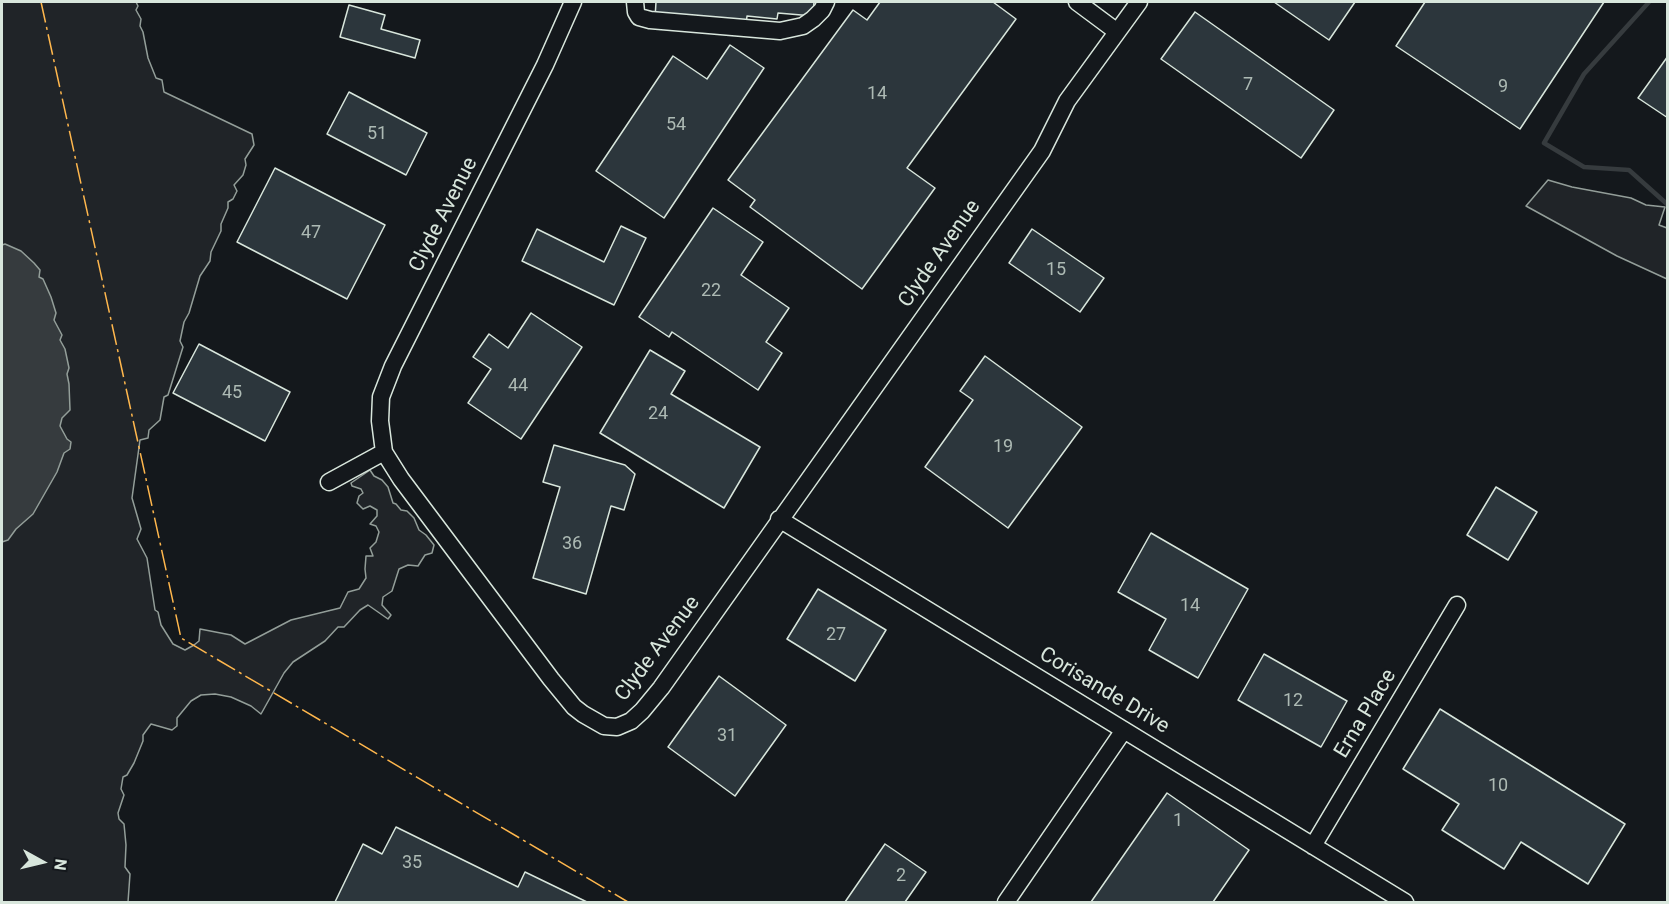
<!DOCTYPE html>
<html>
<head>
<meta charset="utf-8">
<style>
  body { margin:0 }
  #map { position:relative; width:1669px; height:904px; overflow:hidden; background:#14181c; font-family:Roboto,sans-serif }
  canvas { display:block }
  .frame { position:absolute; inset:0; border:3px solid #d8e6dc; pointer-events:none }
  .north { position:absolute; left:12px; top:832px; width:60px; height:60px; -webkit-text-stroke:4px #14181c; paint-order:stroke; rotate:98deg; font-size:16px; font-weight:700; line-height:24px; text-align:center; color:#d8e6dc }
  .north::after { content:''; display:block; margin:auto; width:21px; height:27px; background:#d8e6dc; clip-path:polygon(50% 0,100% 100%,50% 72%,0 100%) }
</style>
</head>
<body>
<div id="map">
<canvas width="1669" height="904"></canvas>
<div class="frame"></div>
<div class="north">N</div>
</div>
<script>
const context = document.querySelector('canvas').getContext('2d');
context.lineJoin = 'round';
function fill(path, color) {
  context.fillStyle = color;
  context.fill(path, 'evenodd');
}
function shape(rows) {
  const path = new Path2D();
  for (const r of rows) {
    path.moveTo(r[0], r[1]);
    for (let i = 2; i < r.length; i += 2) path.lineTo(r[i], r[i + 1]);
  }
  return path;
}
function stroke(path, color, width, dash) {
  context.strokeStyle = color;
  context.lineWidth = width;
  context.lineCap = dash ? 'butt' : 'round';
  context.setLineDash(dash || []);
  context.stroke(path);
}
function write(font, color, halo, rows, align = 'center') {
  context.font = font + ' Roboto,sans-serif';
  context.lineWidth = 4.5;
  context.setLineDash([]);
  context.textBaseline = 'middle';
  context.strokeStyle = halo;
  context.fillStyle = color;
  for (const [text, x, y, turn = 0] of rows) {
    context.save();
    context.translate(x, y);
    context.rotate((+turn || 0) * Math.PI / 180);
    context.textAlign = isNaN(turn) ? turn : align;
    if (halo) context.strokeText(text, 0, 0);
    context.fillText(text, 0, 0);
    context.restore();
  }
}
const green = shape([
  [2,2,136,2,138,6,136,10,141,19,140,26,143,32,148,58,156,78,162,80,164,92,252,134,254,145,245,159,246,165,243,175,234,185,237,191,233,199,228,202,228,208,221,224,221,231,211,252,210,261,200,276,189,313,184,322,180,341,183,347,168,395,164,397,160,420,149,430,148,438,140,440,132,498,141,529,137,539,147,558,155,610,158,612,161,625,173,644,185,650,194,645,199,641,200,629,231,635,245,644,291,620,340,608,348,592,359,589,366,578,365,569,366,556,373,556,370,548,376,542,379,532,376,526,370,524,377,516,377,510,370,506,363,509,357,503,359,496,363,493,361,489,352,486,351,483,370,470,374,476,382,480,388,487,393,503,396,504,401,510,407,511,414,518,419,530,426,535,434,545,432,553,425,555,418,566,408,565,399,569,392,591,383,597,382,605,391,615,388,619,368,605,360,610,344,627,338,627,325,641,293,662,284,673,261,714,251,706,231,697,215,694,201,695,191,701,177,718,177,726,172,730,151,724,143,735,143,741,134,763,127,775,123,777,121,789,124,795,118,813,119,819,124,824,126,845,125,867,130,874,128,902,2,902,2,2],
  [1548,180,1572,187,1631,198,1646,205,1665,207,1659,225,1667,228,1667,279,1617,256,1526,206,1548,180]
]);
fill(green, '#202428');
stroke(green, '#939e99', 1.5);
const water = shape([
  [5,244,21,251,34,263,40,270,39,277,43,279,51,297,56,313,54,320,62,335,60,340,65,349,69,368,67,374,69,384,70,410,62,418,60,426,67,439,71,442,70,449,64,453,57,472,33,514,16,529,8,540,2,542,2,245,5,244]
]);
fill(water, '#363b3e');
stroke(water, '#939e99', 1.5);
stroke(shape([
  [1649,2,1584,74,1544,143,1584,167,1629,170,1668,205]
]), '#363b3e', 4.5);
const building = shape([
  [656,2,814,2,813,16,778,13,777,19,747,16,746,25,655,18,656,2],
  [880,2,993,2,1016,19,907,168,935,188,862,289,750,207,755,200,728,180,853,10,867,20,880,2],
  [1274,2,1355,2,1329,40,1274,2],
  [1425,2,1604,2,1520,129,1396,46,1425,2],
  [349,5,385,15,381,29,420,40,415,58,340,37,349,5],
  [1195,12,1334,110,1301,158,1161,59,1195,12],
  [730,45,764,68,664,218,596,171,673,56,707,79,730,45],
  [1668,56,1668,118,1638,98,1668,56],
  [349,92,427,133,406,175,327,134,349,92],
  [275,168,385,225,347,299,237,242,275,168],
  [713,208,763,242,741,275,789,308,766,342,782,353,758,390,672,332,669,337,639,317,713,208],
  [621,226,646,238,614,305,522,261,537,229,604,262,621,226],
  [1032,229,1104,278,1080,312,1009,263,1032,229],
  [531,313,582,347,521,439,468,403,491,369,473,357,489,334,508,348,531,313],
  [199,344,290,392,265,441,173,393,199,344],
  [650,350,685,371,671,394,760,447,724,508,600,433,650,350],
  [985,356,1082,427,1008,528,925,467,973,400,960,391,985,356],
  [554,445,625,465,635,474,624,510,611,506,586,594,533,578,560,487,543,482,554,445],
  [1496,487,1537,512,1508,560,1467,535,1496,487],
  [1151,533,1248,589,1198,678,1149,650,1166,619,1118,592,1151,533],
  [818,589,886,630,855,681,787,639,818,589],
  [1264,654,1347,701,1321,747,1238,700,1264,654],
  [719,676,786,725,735,796,668,747,719,676],
  [1440,709,1625,824,1588,884,1521,842,1504,869,1442,830,1459,804,1403,769,1440,709],
  [1167,793,1249,850,1213,902,1091,902,1167,793],
  [396,827,518,887,525,872,587,902,335,902,363,844,382,854,396,827],
  [885,844,926,872,905,902,845,902,885,844]
]);
fill(building, '#2c363c');
stroke(building, '#d8e6dc', 1.5);
const minor = shape([
  [573,2,545,65,393,366,381,397,380,421,384,452,401,479,551,679,574,707,583,714,604,726,617,727,631,721,642,711,661,688,1042,151,1067,101,1139,2],
  [635,2,636,12,639,17,650,20,780,31,803,26,813,19,822,10,826,2],
  [1077,2,1116,31],
  [329,482,384,452],
  [779,519,1405,902],
  [1313,846,1457,605],
  [1006,902,1124,730]
]);
stroke(minor, '#d8e6dc', 19);
stroke(minor, '#14181c', 16);
stroke(shape([
  [41,2,181,638,628,902]
]), '#ffb74d', 1.5, [21, 4.5, 3, 4.5]);
write('18px', '#adbab4', null, [
  ["7",1248,85],
  ["9",1503,87],
  ["14",877,94],
  ["54",676,125],
  ["51",377,134],
  ["47",311,233],
  ["15",1056,270],
  ["22",711,291],
  ["44",518,386],
  ["45",232,393],
  ["24",658,414],
  ["19",1003,447],
  ["36",572,544],
  ["14",1190,606],
  ["27",836,635],
  ["12",1293,701],
  ["31",727,736],
  ["10",1498,786],
  ["1",1178,821],
  ["35",412,863],
  ["2",901,876]
]);
write('21px', '#d8e6dc', '#14181c', [
  ["Clyde Avenue",444,215,-63],
  ["Clyde Avenue",940,254,-55],
  ["Clyde Avenue",658,649,-53],
  ["Corisande Drive",1104,691,31],
  ["Erna Place",1366,714,-59]
]);
</script>
</body>
</html>
